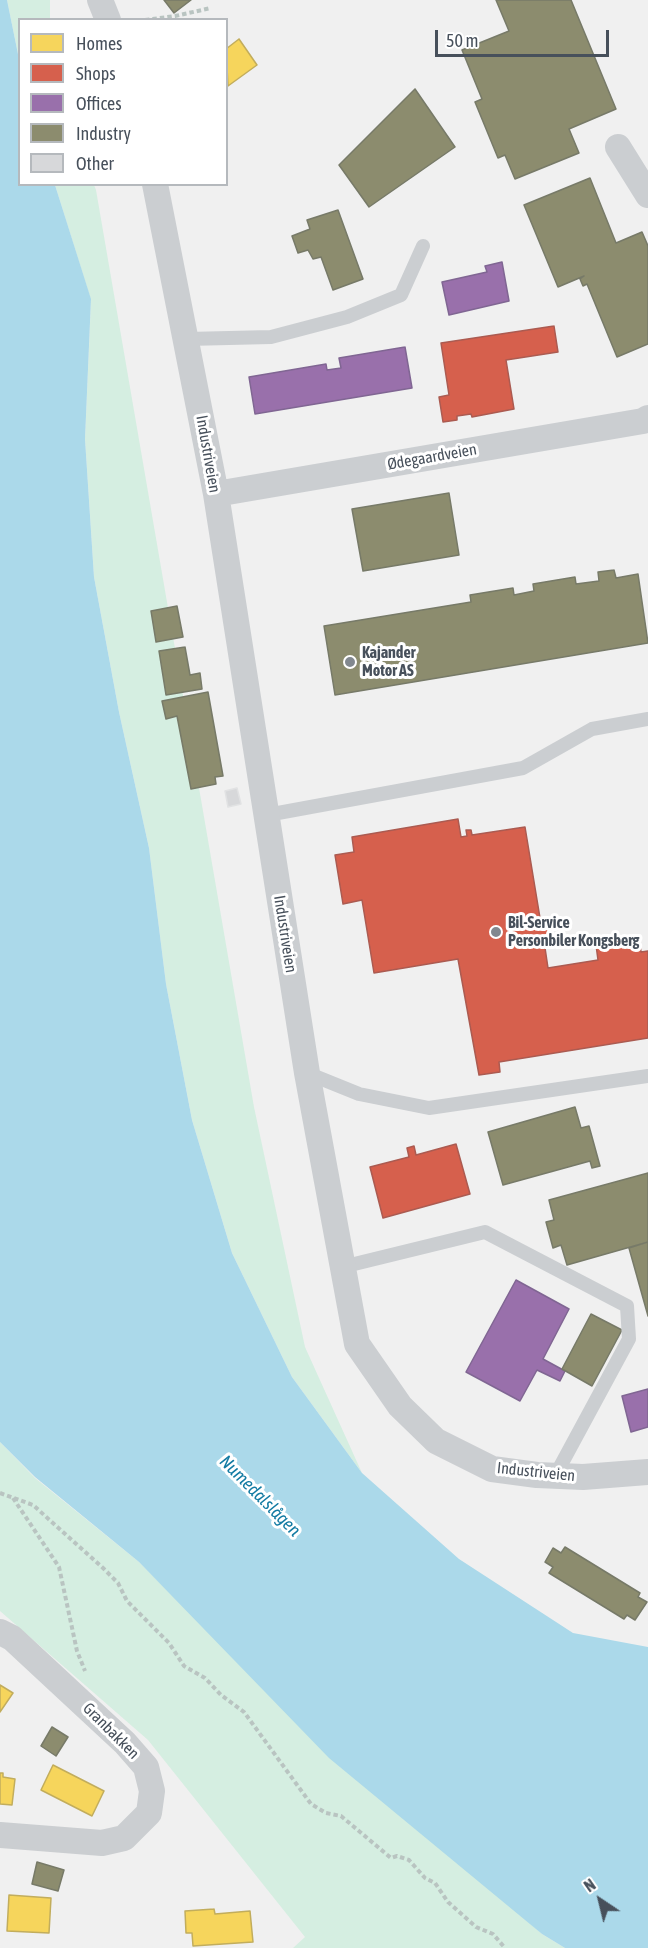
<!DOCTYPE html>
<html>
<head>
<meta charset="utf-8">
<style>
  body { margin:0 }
  #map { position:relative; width:648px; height:1948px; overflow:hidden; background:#f0f0f0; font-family:"Asap Condensed",sans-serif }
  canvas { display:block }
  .legend { position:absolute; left:18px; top:18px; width:210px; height:168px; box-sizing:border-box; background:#fff; border:2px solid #b5b9bd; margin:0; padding:8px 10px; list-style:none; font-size:18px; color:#47505b }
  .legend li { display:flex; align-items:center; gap:12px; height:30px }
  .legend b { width:30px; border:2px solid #b5b9bd }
  .north { position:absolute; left:570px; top:1870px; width:60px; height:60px; -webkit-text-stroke:4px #fff; paint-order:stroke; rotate:325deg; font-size:16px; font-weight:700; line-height:24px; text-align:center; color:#47505b }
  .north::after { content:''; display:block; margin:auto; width:21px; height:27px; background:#47505b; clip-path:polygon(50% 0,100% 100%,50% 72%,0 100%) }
  .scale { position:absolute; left:435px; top:30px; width:174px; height:27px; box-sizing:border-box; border:3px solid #47505b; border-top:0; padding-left:8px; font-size:18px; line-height:21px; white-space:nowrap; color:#47505b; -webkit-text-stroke:4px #fff; paint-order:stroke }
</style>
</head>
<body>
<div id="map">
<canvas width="648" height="1948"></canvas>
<ul class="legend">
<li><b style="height:16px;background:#f6d55c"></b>Homes</li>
<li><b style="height:16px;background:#d6604d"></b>Shops</li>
<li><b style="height:16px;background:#9970ab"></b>Offices</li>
<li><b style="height:16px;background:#8c8c6e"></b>Industry</li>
<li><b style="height:16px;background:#d7d8da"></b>Other</li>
</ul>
<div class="north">N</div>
<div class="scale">50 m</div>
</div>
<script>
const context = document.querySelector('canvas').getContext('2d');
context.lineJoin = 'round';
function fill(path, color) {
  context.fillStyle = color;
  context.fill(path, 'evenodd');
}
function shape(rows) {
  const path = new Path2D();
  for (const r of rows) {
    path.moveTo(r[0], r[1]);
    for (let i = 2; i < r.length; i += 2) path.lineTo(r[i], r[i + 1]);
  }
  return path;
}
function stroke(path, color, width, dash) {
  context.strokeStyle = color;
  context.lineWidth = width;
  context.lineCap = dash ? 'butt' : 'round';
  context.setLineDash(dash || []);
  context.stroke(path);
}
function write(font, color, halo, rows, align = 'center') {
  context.font = font + ' "Asap Condensed",sans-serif';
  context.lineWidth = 6;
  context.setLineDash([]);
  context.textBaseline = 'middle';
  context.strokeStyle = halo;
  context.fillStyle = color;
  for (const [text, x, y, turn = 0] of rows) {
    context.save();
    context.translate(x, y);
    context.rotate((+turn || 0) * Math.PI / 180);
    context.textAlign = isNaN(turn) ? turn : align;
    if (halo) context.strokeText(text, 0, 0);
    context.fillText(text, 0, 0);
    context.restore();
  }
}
fill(shape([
  [7,0,50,0,50,19,20,20,19,59],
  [55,185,94,185,96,190,254,1107,305,1347,362,1473,292,1377,232,1253,192,1120,166,984,149,848,119,712,94,577,85,439,91,300],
  [0,1442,35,1478,139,1562,235,1658,542,1934,565,1948,293,1948,305,1937,148,1740,0,1611]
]), '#d5eee1');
fill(shape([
  [0,0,7,0,19,59,20,184,55,185,91,299,85,439,94,577,119,712,149,848,166,984,192,1120,232,1253,292,1377,362,1473,459,1559,573,1633,648,1647,648,1948,565,1948,542,1934,329,1758,139,1562,35,1477,0,1442]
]), '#abd9ea');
const homes = shape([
  [239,39,257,65,228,86,226,49,239,39],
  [0,1685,13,1693,0,1712,0,1685],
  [53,1765,104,1791,92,1816,41,1790,53,1765],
  [0,1773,3,1773,3,1777,15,1779,12,1805,0,1804,0,1773],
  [9,1895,51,1898,49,1933,7,1931,9,1895],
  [214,1909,215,1914,250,1911,253,1942,193,1946,192,1933,186,1933,185,1911,214,1909]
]);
fill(homes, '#f6d55c');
stroke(homes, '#c2ad5c', 1.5);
const shops = shape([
  [554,326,558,352,506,360,514,409,472,417,471,414,457,416,457,420,443,422,439,397,449,395,441,343,554,326],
  [458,819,461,837,467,836,466,830,471,830,472,835,525,827,541,924,547,923,550,926,552,936,544,941,548,968,598,960,596,945,639,938,641,952,648,951,648,1038,499,1062,500,1072,479,1075,458,959,374,973,362,900,343,904,335,855,354,852,352,837,458,819],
  [456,1144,470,1194,383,1218,370,1167,409,1157,407,1148,414,1146,416,1155,456,1144]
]);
fill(shops, '#d6604d');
stroke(shops, '#ab5b51', 1.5);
const offices = shape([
  [502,262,509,301,449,315,442,282,487,272,485,266,502,262],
  [405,347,412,388,255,414,249,377,326,364,327,370,341,368,339,358,405,347],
  [516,1280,569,1309,543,1359,565,1371,560,1381,537,1370,520,1401,466,1372,516,1280],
  [648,1389,648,1427,631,1432,622,1396,648,1389]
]);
fill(offices, '#9970ab');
stroke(offices, '#806693', 1.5);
const industry = shape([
  [164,0,191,0,174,13,164,0],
  [496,0,571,0,616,109,569,129,579,153,515,179,505,155,498,158,475,102,482,99,462,50,509,31,496,0],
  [415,89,455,147,369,207,339,165,415,89],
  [590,178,616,243,642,232,648,246,648,344,617,357,587,284,583,286,580,279,584,276,558,287,524,205,590,178],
  [338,210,363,279,333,290,321,257,313,259,308,250,298,253,292,236,310,229,307,220,338,210],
  [449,493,459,555,363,571,352,509,449,493],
  [614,570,616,578,638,574,648,643,335,695,324,626,471,602,470,595,513,588,514,595,534,591,533,584,575,577,576,584,599,581,598,572,614,570],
  [177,606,183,637,156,642,151,611,177,606],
  [185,647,190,675,200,673,202,689,166,695,159,651,185,647],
  [208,692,223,776,215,777,216,784,191,789,177,716,166,719,162,701,208,692],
  [575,1107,581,1128,589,1126,600,1166,592,1168,590,1161,503,1185,488,1132,575,1107],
  [648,1173,648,1242,567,1265,561,1245,553,1248,546,1222,554,1220,549,1200,648,1173],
  [648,1242,648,1316,629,1248,648,1242],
  [591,1314,622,1330,592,1386,562,1369,591,1314],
  [565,1547,640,1593,638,1597,647,1602,635,1620,627,1615,624,1619,549,1573,553,1567,545,1562,553,1548,561,1553,565,1547],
  [52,1727,68,1737,56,1756,41,1746,52,1727],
  [37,1862,64,1870,58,1891,32,1884,37,1862]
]);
fill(industry, '#8c8c6e');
stroke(industry, '#777a68', 1.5);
const building = shape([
  [237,788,241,804,228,807,225,791,237,788]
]);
fill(building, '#d7d8da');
stroke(building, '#e1e2e3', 1.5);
stroke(shape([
  [145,20,175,16,211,8],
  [0,1493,33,1505,103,1568,118,1583,127,1601,169,1643,184,1666,205,1678,221,1695,244,1712,311,1804,326,1813,341,1816,391,1858,397,1856,409,1860,425,1878,435,1883,448,1902,476,1927,493,1934,505,1948],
  [13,1498,59,1567,77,1651,85,1671]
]), '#b9c4c1', 4, [4.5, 3]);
stroke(shape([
  [187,339,271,337,347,317,401,295,423,246],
  [267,815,523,768,592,729,648,719],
  [307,1073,359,1094,429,1108,648,1076],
  [342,1267,485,1232,627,1306,629,1339,555,1476]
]), '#cbced1', 14);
stroke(shape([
  [100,0,108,20],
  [618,147,648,195],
  [155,184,216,494,307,1073,357,1344,400,1406,436,1441,492,1469,537,1475,583,1477,648,1472],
  [216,494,643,421,648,418],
  [0,1632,12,1638,125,1743,146,1767,152,1791,149,1813,124,1838,102,1843,0,1835]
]), '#cbced1', 26);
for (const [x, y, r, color] of [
  [350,662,6,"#82888f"],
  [496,932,6,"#82888f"]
]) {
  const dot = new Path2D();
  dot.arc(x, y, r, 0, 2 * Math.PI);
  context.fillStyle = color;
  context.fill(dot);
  stroke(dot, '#fff', 2);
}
write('16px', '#47505b', '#fff', [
  ["Industriveien",208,454,80],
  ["Ødegaardveien",432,457,-10],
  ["Industriveien",285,934,81],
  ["Industriveien",536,1472,6],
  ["Granbakken",111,1731,45]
]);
write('bold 16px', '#47505b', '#fff', [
  ["Kajander",362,653],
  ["Motor AS",362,671],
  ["Bil-Service",508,923],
  ["Personbiler Kongsberg",508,941]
], 'left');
write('italic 18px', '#137ba3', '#fff', [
  ["Numedalslågen",260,1496,45]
]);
</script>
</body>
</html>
